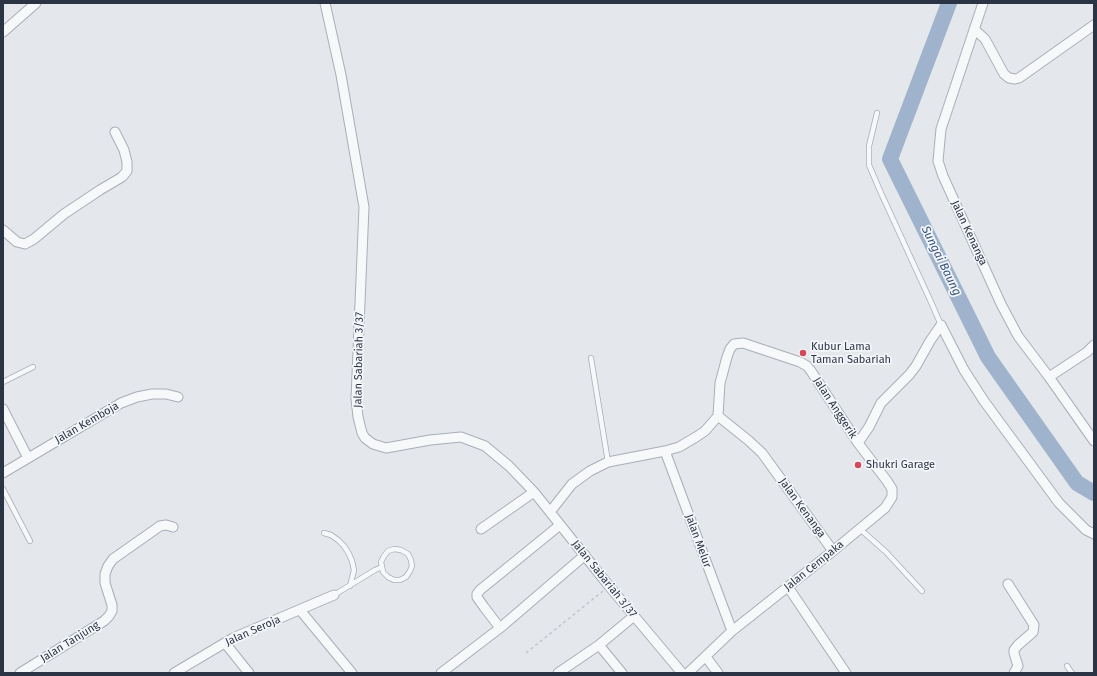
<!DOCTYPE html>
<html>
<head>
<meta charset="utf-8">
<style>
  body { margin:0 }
  #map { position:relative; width:1097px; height:676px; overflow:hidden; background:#e4e7ec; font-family:"Fira Sans",sans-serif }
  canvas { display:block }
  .frame { position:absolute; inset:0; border:4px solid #2b3445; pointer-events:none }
</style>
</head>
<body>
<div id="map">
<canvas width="1097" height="676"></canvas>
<div class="frame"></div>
</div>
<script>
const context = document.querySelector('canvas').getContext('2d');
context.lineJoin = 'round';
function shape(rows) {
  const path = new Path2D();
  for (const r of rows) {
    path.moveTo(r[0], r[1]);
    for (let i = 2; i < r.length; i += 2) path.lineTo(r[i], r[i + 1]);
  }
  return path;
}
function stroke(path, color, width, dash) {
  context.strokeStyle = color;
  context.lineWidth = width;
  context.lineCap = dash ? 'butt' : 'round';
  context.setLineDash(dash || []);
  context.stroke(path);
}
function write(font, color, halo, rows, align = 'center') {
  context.font = font + ' "Fira Sans",sans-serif';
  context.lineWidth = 3.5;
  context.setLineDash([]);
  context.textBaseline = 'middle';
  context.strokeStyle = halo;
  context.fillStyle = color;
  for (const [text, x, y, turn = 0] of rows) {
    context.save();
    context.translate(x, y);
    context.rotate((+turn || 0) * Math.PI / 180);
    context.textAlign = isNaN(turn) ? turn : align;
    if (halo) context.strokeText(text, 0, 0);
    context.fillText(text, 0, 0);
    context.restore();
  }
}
stroke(shape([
  [949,3,890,159,988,357,1077,483,1094,493]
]), '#9fb4cc', 16);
const lane = shape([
  [877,113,869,146,869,165,881,193,931,302,941,325],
  [591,358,608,462],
  [3,382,33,367],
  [3,489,30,541],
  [860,529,886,552,922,591],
  [324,533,331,535,338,540,344,546,349,554,352,561,354,570,350,586],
  [334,595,375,570,382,567,381,562,384,556,388,551,394,549,401,550,408,554,411,560,412,566,410,571,406,577,400,580,394,580,388,577,383,572,382,567],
  [1067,666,1072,673]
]);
const street = shape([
  [325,3,341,75,364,207,356,399,358,417,362,433,365,438,373,444,386,448,430,440,461,437,485,446,509,466,534,492,609,586,682,673],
  [983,3,941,129,938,161,943,176,1001,304,1018,336,1049,377,1094,441],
  [974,29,985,39,1004,74,1009,78,1015,79,1019,78,1094,25],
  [3,32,36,3],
  [3,230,17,242,25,244,34,239,64,214,100,190,122,177,127,171,127,162,124,150,115,132],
  [1049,377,1087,352,1094,345],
  [3,409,28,458],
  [718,416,748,440,762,453,833,551],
  [858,443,869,427,881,403,909,375,916,366,930,341,941,325,964,370,984,401,1059,503,1086,530,1094,534],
  [665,451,732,631],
  [3,473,121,403,137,397,152,394,166,394,178,397],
  [550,512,572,484,590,471,608,462,665,451,679,447,696,437,705,431,718,416],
  [560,525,480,590,477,594,477,597,484,607,500,628,585,555],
  [481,529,534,492],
  [1008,584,1034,625,1033,632,1018,645,1014,650,1014,653,1018,666,1014,673],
  [788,587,846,673],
  [300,610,352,673],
  [225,643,249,673],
  [599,645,622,673],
  [706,657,718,673],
  [20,673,104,621,109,616,112,611,112,605,105,583,105,574,108,566,113,559,160,526,166,525,173,527],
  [174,673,233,638,334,595],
  [441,673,500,628],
  [558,673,599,645,634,616],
  [688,673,732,631,833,551,885,508,892,497,892,489,887,481,858,443,811,371,807,366,800,362,743,343,734,344,730,349,727,357,720,383,718,416]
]);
stroke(lane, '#a9aeb7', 6);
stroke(street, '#a9aeb7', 11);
stroke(shape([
  [526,653,603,591]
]), '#c2c5cb', 1.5, [3, 3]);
stroke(lane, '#f7f8fa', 4.5);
stroke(street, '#f7f8fa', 9);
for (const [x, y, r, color] of [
  [803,353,4,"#d1495b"],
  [858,465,4,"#d1495b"]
]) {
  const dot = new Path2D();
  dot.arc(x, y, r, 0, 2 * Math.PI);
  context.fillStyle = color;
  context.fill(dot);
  stroke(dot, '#f4f6f9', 1.5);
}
write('11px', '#2b3445', '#f4f6f9', [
  ["Jalan Kenanga",969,233,65],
  ["Jalan Sabariah 3/37",359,360,-89],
  ["Jalan Anggerik",835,408,57],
  ["Jalan Kemboja",87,423,-30],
  ["Jalan Kenanga",802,508,54],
  ["Jalan Melur",698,541,70],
  ["Jalan Cempaka",814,566,-39],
  ["Jalan Sabariah 3/37",604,579,51],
  ["Jalan Seroja",253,631,-24],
  ["Jalan Tanjung",70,642,-32]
]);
write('11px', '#2b3445', '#f4f6f9', [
  ["Kubur Lama",811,347],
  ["Taman Sabariah",811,360],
  ["Shukri Garage",866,465]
], 'left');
write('italic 12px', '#34527a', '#f4f6f9', [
  ["Sungai Baung",941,261,64]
]);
</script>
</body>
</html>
